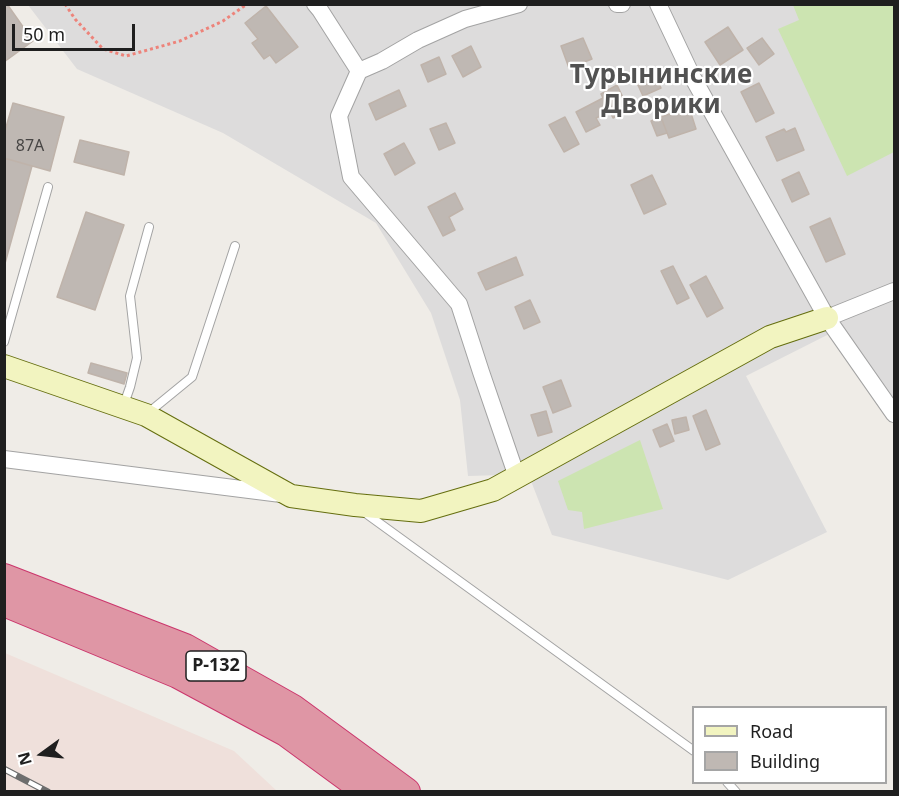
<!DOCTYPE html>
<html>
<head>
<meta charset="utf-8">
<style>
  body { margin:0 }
  #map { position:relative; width:899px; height:796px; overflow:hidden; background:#efece7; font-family:"Noto Sans",sans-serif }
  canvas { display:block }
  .frame { position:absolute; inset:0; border:6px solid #1f1f1f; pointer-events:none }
  .legend { position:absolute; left:692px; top:706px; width:195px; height:78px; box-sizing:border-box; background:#fff; border:2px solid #a5a5a5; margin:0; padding:8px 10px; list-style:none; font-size:18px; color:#1f1f1f }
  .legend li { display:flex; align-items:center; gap:12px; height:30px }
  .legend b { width:30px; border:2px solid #a5a5a5 }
  .north { position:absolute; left:12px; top:724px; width:60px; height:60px; -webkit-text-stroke:4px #fff; paint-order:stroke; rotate:255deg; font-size:16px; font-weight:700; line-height:24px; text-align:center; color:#1f1f1f }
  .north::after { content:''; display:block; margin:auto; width:21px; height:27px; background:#1f1f1f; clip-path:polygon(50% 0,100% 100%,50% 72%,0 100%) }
  .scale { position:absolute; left:12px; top:24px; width:123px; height:27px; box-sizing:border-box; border:3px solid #1f1f1f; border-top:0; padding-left:8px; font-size:18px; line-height:21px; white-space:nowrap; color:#1f1f1f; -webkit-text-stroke:4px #fff; paint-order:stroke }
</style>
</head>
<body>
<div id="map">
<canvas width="899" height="796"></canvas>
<div class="frame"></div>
<ul class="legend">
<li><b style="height:8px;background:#f2f4c0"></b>Road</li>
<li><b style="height:16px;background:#bfb8b3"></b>Building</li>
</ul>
<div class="north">N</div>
<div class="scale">50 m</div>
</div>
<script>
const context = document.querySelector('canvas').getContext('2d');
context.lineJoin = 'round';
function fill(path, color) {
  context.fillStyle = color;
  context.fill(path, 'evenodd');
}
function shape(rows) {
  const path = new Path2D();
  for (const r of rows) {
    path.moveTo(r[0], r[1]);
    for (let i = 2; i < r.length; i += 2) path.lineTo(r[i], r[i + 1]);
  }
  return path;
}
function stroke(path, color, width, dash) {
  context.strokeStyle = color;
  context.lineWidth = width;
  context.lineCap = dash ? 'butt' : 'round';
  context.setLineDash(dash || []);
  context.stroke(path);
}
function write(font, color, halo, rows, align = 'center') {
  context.font = font + ' "Noto Sans",sans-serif';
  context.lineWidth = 4.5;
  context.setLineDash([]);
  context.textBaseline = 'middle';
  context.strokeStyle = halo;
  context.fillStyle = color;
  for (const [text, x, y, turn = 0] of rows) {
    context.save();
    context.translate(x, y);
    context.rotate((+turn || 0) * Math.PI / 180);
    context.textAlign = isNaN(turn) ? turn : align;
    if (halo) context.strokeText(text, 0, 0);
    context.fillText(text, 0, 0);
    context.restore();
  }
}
fill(shape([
  [28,5,894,5,894,402,843,327,746,376,827,532,728,580,552,535,524,463,502,475,468,476,460,400,431,313,376,223,223,133,77,69]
]), '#dddcdc');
fill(shape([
  [5,653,234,751,277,791,5,791]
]), '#efe0db');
fill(shape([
  [793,5,894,5,894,152,847,176,778,29,799,20],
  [640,440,663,509,584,529,582,512,568,510,558,481]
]), '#cce4b1');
const building = shape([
  [4,4,7,4,33,41,4,62,4,4],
  [266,6,298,47,276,63,270,55,264,59,252,43,258,39,245,23,266,6],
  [728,27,743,50,720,65,705,42,728,27],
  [583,38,592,59,569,68,561,46,583,38],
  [762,38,774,54,759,65,747,48,762,38],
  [471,46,481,67,463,77,452,56,471,46],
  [439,57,446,74,428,82,421,65,439,57],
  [655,75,661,88,643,96,637,83,655,75],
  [759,83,774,113,756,122,741,92,759,83],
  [617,85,629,110,613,118,610,112,596,118,600,125,586,132,576,112,603,98,601,94,617,85],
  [399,90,406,106,376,120,369,104,399,90],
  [13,103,64,117,50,171,4,158,4,134,13,103],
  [689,107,696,129,669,138,661,117,689,107],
  [565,117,579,144,564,152,549,125,565,117],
  [661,117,667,133,657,136,651,121,661,117],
  [446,123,455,143,439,150,430,129,446,123],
  [795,128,804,150,777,161,766,137,784,129,786,132,795,128],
  [80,140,129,152,124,175,74,162,80,140],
  [404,143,415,163,395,175,384,154,404,143],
  [4,158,32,166,4,267,4,158],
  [799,172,809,194,792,202,782,180,799,172],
  [652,175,666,204,644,214,631,185,652,175],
  [455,193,463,209,449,217,455,230,443,236,428,207,455,193],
  [86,212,124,225,95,310,57,297,86,212],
  [830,218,845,254,826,262,810,227,830,218],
  [516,257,523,275,486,290,478,273,516,257],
  [673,266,689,298,677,304,661,271,673,266],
  [706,276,723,308,707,317,690,285,706,276],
  [530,300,540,322,524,329,515,307,530,300],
  [91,363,127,373,124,384,88,373,91,363],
  [561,380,571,406,553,413,543,387,561,380],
  [706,410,720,444,706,450,693,416,706,410],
  [546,411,552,432,538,436,531,415,546,411],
  [686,417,689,430,675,434,672,420,686,417],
  [667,424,674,441,660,447,653,430,667,424]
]);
fill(building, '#bfb8b3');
stroke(building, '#bfb3aa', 1.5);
const lane = shape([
  [4,342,48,187],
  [123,407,130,387,137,358,130,296,149,227],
  [148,413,192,377,235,246],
  [364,512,694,751],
  [727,782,736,792]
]);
const street = shape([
  [315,4,320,10,359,71,339,116,351,177,459,304,481,372,517,477],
  [617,4,622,4],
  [658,4,693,78,827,318,894,414],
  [359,71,382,61,418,40,465,19,519,4],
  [827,318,894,291],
  [4,459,281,494]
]);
const secondary = shape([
  [4,366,146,415,291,496,355,505,421,511,493,490,770,337,827,318]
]);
const highway = shape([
  [4,578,185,648,293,709,406,792],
  [4,602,178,674,286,732,368,792]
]);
stroke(lane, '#a3a3a3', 10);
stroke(street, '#a3a3a3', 18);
stroke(secondary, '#656e0f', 24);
stroke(highway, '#cb366c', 30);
stroke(shape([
  [65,4,75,19,103,49,126,56,180,41,223,21,247,4]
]), '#ed837a', 3, [3, 3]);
stroke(lane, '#fff', 8);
stroke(street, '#fff', 16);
stroke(secondary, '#f2f4c0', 22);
stroke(highway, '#df96a5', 28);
const rail = shape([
  [4,769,48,792]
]);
stroke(rail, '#6d6d6d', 7);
stroke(rail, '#fff', 4.5, [14]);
write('16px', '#474544', null, [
  ["87А",30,146]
]);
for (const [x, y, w] of [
  [216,666,60]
]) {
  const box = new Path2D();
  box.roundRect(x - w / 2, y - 15, w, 30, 4.5);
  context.fillStyle = '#fff';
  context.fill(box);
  stroke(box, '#1f1f1f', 1.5);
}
write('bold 18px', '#1f1f1f', null, [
  ["Р-132",216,666]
]);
write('bold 26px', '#525252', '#fff', [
  ["Турынинские",661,76],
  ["Дворики",661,106]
]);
</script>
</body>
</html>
